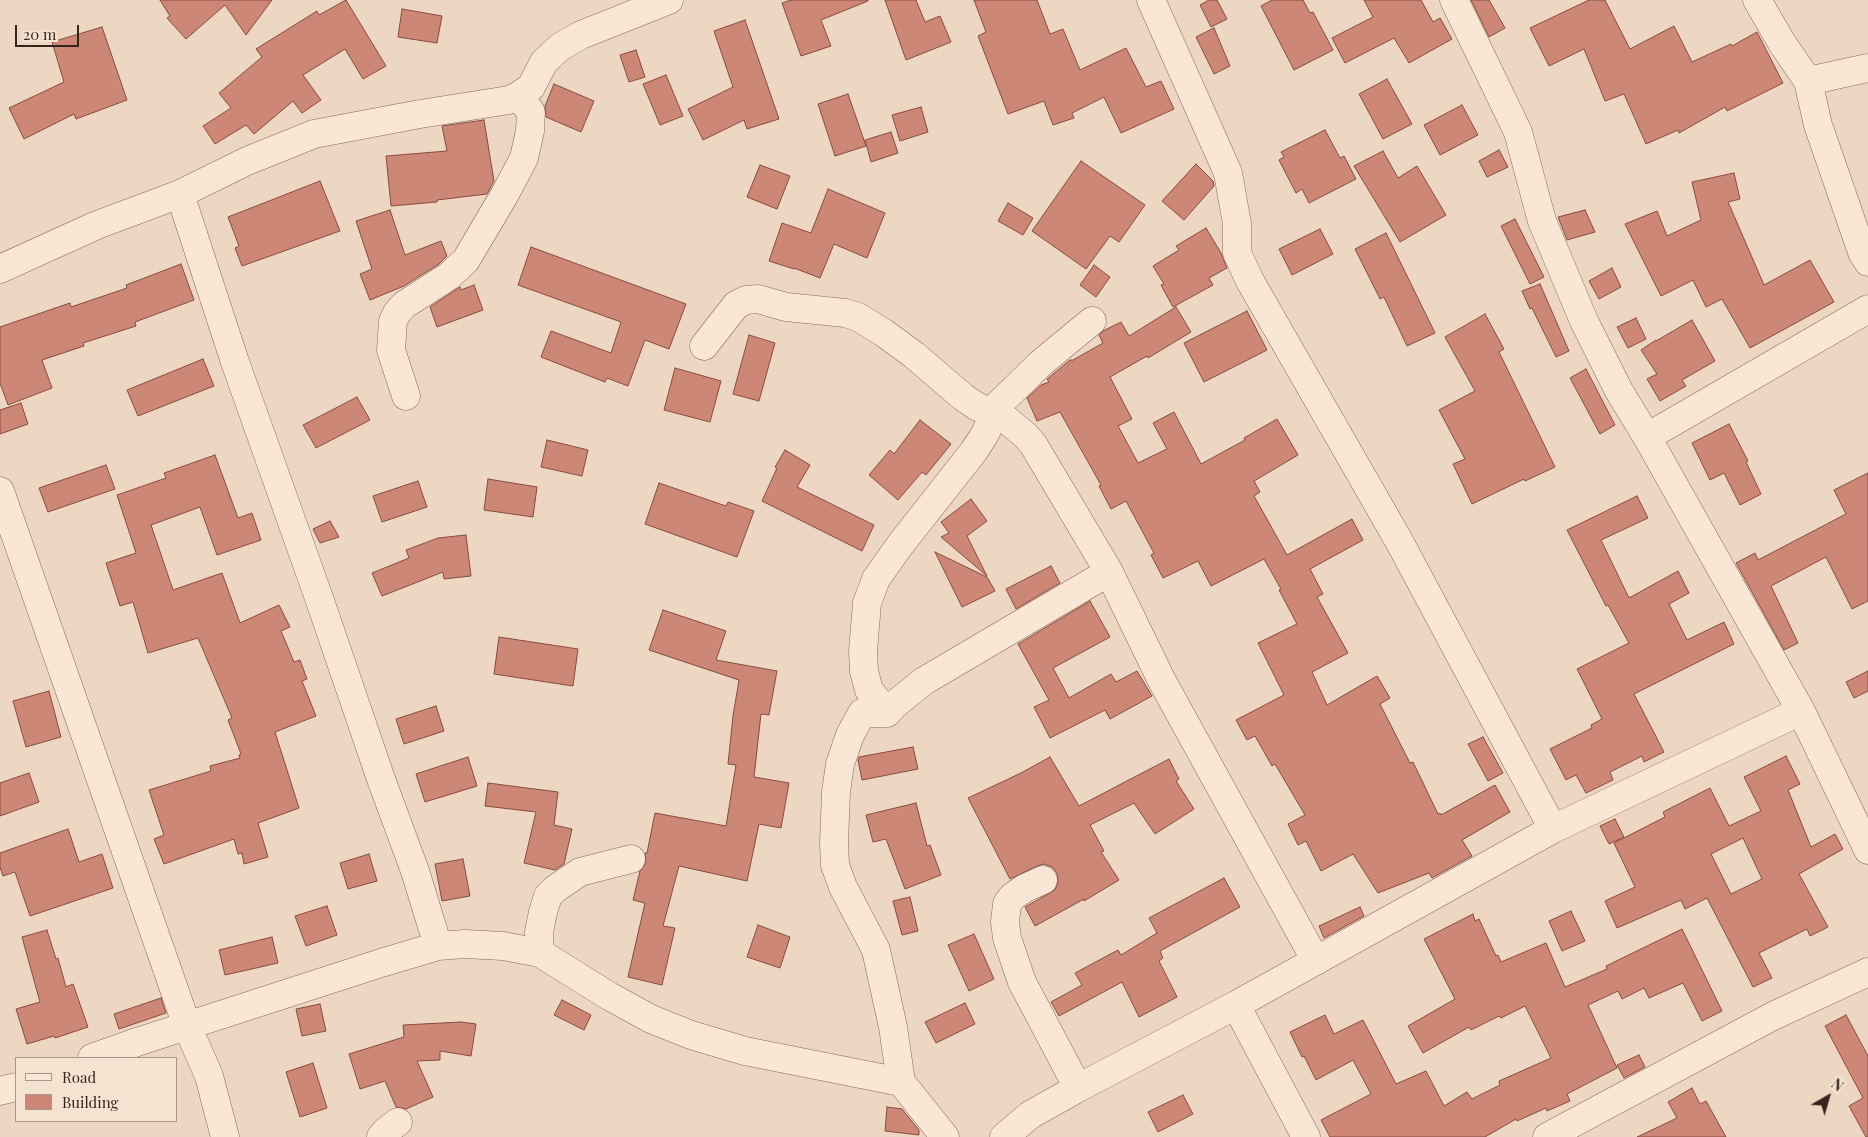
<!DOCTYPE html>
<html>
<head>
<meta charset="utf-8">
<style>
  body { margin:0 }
  #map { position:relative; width:1868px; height:1137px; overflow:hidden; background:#eed7c2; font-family:"Playfair Display",serif }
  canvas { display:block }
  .legend { position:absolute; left:15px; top:1057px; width:162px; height:65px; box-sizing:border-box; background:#f5e3d1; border:1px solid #a99789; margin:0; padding:6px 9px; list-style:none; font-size:15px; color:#37241d }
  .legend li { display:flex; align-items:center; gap:10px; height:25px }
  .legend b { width:25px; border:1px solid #a99789 }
  .north { position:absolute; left:1803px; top:1072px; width:50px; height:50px; -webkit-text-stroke:4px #f5e3d1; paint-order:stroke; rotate:38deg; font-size:14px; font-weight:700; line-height:20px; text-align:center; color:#37241d }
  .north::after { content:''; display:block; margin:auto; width:18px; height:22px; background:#37241d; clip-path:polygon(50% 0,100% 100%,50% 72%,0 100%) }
  .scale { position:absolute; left:15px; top:25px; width:64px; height:22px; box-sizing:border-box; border:2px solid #37241d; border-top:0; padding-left:6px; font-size:15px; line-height:18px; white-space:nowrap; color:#37241d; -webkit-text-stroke:4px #f5e3d1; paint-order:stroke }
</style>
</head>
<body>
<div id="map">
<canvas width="1868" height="1137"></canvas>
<ul class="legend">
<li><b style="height:6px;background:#f9e6d5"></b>Road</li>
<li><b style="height:14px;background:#cc8777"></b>Building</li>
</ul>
<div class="north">N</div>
<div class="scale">20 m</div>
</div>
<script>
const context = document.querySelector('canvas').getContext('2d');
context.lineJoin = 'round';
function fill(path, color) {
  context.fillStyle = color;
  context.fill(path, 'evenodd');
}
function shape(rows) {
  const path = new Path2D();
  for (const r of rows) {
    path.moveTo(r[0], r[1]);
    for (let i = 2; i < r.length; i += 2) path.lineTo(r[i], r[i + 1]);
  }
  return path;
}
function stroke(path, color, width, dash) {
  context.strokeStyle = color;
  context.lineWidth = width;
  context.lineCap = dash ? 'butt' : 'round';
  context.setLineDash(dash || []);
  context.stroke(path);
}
const building = shape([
  [160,0,272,0,246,35,225,5,186,39,167,18,170,16,160,0],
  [346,0,386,66,363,79,345,49,303,75,321,100,302,113,293,101,254,134,246,125,215,144,203,126,231,108,219,93,262,57,256,49,317,11,319,15,346,0],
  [791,0,868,0,868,1,821,20,831,46,801,56,782,3,791,0],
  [885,0,916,0,925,22,940,16,951,42,906,60,885,0],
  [974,0,1037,0,1050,34,1063,29,1080,70,1126,48,1146,87,1161,81,1174,109,1121,133,1104,97,1072,113,1074,118,1053,125,1044,101,1008,114,978,36,986,32,974,0],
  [1209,0,1217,0,1227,19,1211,27,1200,5,1209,0],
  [1272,0,1303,0,1310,13,1313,12,1333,50,1294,70,1261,6,1272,0],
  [1364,0,1421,0,1433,22,1440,18,1452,39,1409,63,1394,38,1345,63,1332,38,1373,17,1364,0],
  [1471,0,1489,0,1505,28,1489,37,1471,0],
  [1589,0,1605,0,1630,49,1674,26,1692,62,1731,44,1732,46,1757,32,1783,83,1727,111,1725,107,1679,133,1678,130,1646,144,1624,94,1605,101,1584,49,1549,66,1530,28,1589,0],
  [402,9,442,16,437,43,398,37,402,9],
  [745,20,779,119,747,129,744,120,703,140,688,109,733,87,714,31,745,20],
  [102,27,127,100,76,119,74,114,24,139,9,108,64,82,52,42,102,27],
  [1214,28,1230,66,1214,74,1196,37,1214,28],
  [636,50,645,77,629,82,620,55,636,50],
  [666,75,683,116,660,125,643,84,666,75],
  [1387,79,1412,124,1383,139,1359,94,1387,79],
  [554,84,594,101,581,132,546,117,545,106,554,84],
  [848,94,866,146,835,156,818,104,848,94],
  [1462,105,1478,135,1440,155,1424,125,1462,105],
  [921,107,928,132,900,141,892,115,921,107],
  [484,120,494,181,487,194,437,200,437,202,391,206,386,156,447,151,442,126,484,120],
  [1325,130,1340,158,1344,156,1356,179,1309,203,1302,189,1296,193,1279,160,1284,157,1281,152,1325,130],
  [891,132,898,153,871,162,865,140,891,132],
  [1499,150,1508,167,1487,177,1479,161,1499,150],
  [1383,151,1398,178,1417,166,1446,215,1400,242,1354,166,1383,151],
  [1081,161,1145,205,1119,242,1110,236,1086,269,1032,231,1081,161],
  [1196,164,1213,181,1214,186,1184,220,1162,201,1196,164],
  [760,165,790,176,777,209,747,197,760,165],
  [1734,173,1740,199,1728,202,1764,285,1810,260,1834,302,1750,348,1722,299,1706,307,1693,280,1661,296,1625,224,1657,211,1667,236,1701,220,1692,182,1734,173],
  [320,181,340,231,242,266,235,248,239,246,228,217,320,181],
  [828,189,885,213,867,258,834,244,820,278,794,268,794,269,769,261,782,223,811,233,828,189],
  [1008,203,1033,218,1023,235,998,221,1008,203],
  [390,210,405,255,441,241,447,256,439,264,404,286,370,300,360,274,372,269,356,221,390,210],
  [1585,210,1595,232,1567,240,1558,217,1585,210],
  [1515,219,1544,277,1530,284,1501,226,1515,219],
  [1206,228,1221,253,1227,268,1209,278,1213,285,1173,307,1161,285,1164,284,1153,266,1179,250,1176,246,1206,228],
  [1320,229,1333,254,1292,275,1279,249,1320,229],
  [1386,233,1435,333,1407,346,1384,297,1380,299,1355,249,1386,233],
  [531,247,686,304,669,349,645,340,628,386,607,378,605,382,541,357,551,331,611,353,621,322,518,285,531,247],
  [181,264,194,300,135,322,136,326,83,343,84,346,42,360,52,388,8,405,0,383,0,327,70,303,71,307,127,288,126,285,181,264],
  [1094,265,1110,277,1096,297,1080,285,1094,265],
  [1612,268,1621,287,1599,299,1589,281,1612,268],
  [1540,284,1569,351,1556,357,1532,308,1530,309,1522,291,1540,284],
  [474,285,483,310,437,327,430,307,460,287,461,290,474,285],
  [1176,307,1191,332,1148,358,1147,356,1110,377,1132,419,1118,426,1138,463,1167,449,1153,423,1174,412,1201,464,1245,440,1244,438,1277,419,1298,455,1254,481,1260,492,1254,496,1287,555,1352,519,1363,540,1310,569,1323,594,1317,597,1348,653,1312,672,1327,705,1377,676,1390,698,1380,704,1410,763,1413,762,1438,814,1440,813,1441,815,1495,785,1510,812,1462,840,1472,856,1432,878,1429,873,1378,893,1353,854,1321,871,1306,841,1298,845,1288,824,1305,815,1275,764,1272,766,1255,736,1247,740,1236,720,1284,695,1258,643,1297,624,1279,590,1281,589,1264,559,1211,586,1198,561,1163,578,1151,555,1154,553,1126,501,1111,509,1099,486,1101,485,1060,412,1037,421,1027,398,1041,385,1049,382,1047,379,1070,360,1073,360,1103,343,1099,335,1103,331,1121,322,1129,336,1176,307],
  [1247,311,1267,350,1204,382,1184,343,1247,311],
  [1485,314,1504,349,1499,352,1555,467,1525,481,1524,479,1472,504,1453,464,1465,459,1439,410,1475,391,1445,337,1485,314],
  [1636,318,1646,339,1628,348,1617,327,1636,318],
  [1692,320,1715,361,1682,380,1686,386,1660,401,1647,379,1657,374,1641,350,1656,340,1656,341,1692,320],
  [749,335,775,343,759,401,733,394,749,335],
  [203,359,214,386,138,416,127,390,203,359],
  [675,368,721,381,710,422,664,410,675,368],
  [1586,369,1615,425,1600,434,1570,378,1586,369],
  [357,397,370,420,316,448,303,425,357,397],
  [21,403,28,424,0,434,0,410,21,403],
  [920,420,951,444,926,475,922,472,898,500,869,475,890,450,894,454,920,420],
  [1729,424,1748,461,1746,462,1761,494,1740,505,1724,473,1710,480,1692,443,1729,424],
  [547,440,588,450,582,476,541,467,547,440],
  [785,450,810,465,797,487,874,525,862,551,762,501,777,468,775,467,785,450],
  [215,455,238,518,252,513,261,540,217,555,200,507,151,525,173,590,222,573,240,623,279,605,290,627,281,631,294,662,300,660,307,679,302,681,316,716,275,732,299,808,258,823,268,857,244,864,242,853,238,854,234,839,164,864,154,839,164,835,149,790,211,771,210,766,240,758,239,755,241,754,228,720,232,718,198,638,148,653,133,602,120,606,106,563,136,553,117,495,166,478,164,473,215,455],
  [106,465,115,489,48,512,39,488,106,465],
  [1868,473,1868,601,1852,609,1826,557,1771,586,1798,643,1784,650,1736,563,1755,553,1758,560,1846,514,1834,490,1868,473],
  [488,479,537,487,533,517,484,510,488,479],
  [418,481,427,507,382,522,373,496,418,481],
  [659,483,726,506,728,502,754,511,737,557,645,524,659,483],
  [1637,496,1648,518,1601,540,1629,598,1678,571,1689,593,1669,604,1687,640,1724,622,1734,644,1634,694,1664,752,1644,762,1642,756,1610,772,1613,780,1586,793,1576,775,1566,780,1550,749,1592,728,1591,725,1602,719,1577,669,1629,643,1608,605,1606,606,1567,530,1637,496],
  [971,499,987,521,967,536,987,576,941,537,949,533,941,522,971,499],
  [330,521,339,537,320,543,313,529,330,521],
  [466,535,471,576,444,579,443,572,382,596,372,573,409,558,406,550,438,538,466,535],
  [935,552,987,577,995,591,962,607,935,552],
  [1051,566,1060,583,1016,609,1006,589,1051,566],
  [1090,601,1110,637,1053,668,1069,698,1111,674,1116,682,1137,671,1152,696,1110,719,1105,710,1050,738,1034,707,1049,700,1018,644,1090,601],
  [663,610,726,631,716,660,777,671,769,715,761,714,754,777,789,783,781,828,759,824,747,881,679,866,663,926,675,928,662,985,628,977,645,903,633,900,640,871,646,863,645,853,647,853,655,813,726,826,736,765,728,764,733,716,739,680,649,650,663,610],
  [499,637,578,649,573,686,494,674,499,637],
  [1868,671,1868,691,1854,698,1846,682,1868,671],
  [49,691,61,737,26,747,13,701,49,691],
  [436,706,444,731,404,744,396,719,436,706],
  [1483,737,1503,773,1488,781,1468,744,1483,737],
  [913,747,918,769,862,780,858,760,859,757,913,747],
  [1786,756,1800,784,1788,790,1811,847,1835,834,1843,849,1799,874,1828,927,1810,936,1807,929,1759,953,1772,978,1753,987,1707,898,1685,909,1681,900,1617,928,1605,901,1635,887,1614,843,1665,817,1663,812,1710,788,1729,826,1761,811,1744,777,1786,756],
  [1743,838,1762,879,1731,894,1711,854,1743,838],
  [468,757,477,786,425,802,416,774,468,757],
  [1050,757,1079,806,1169,759,1179,779,1176,781,1194,809,1155,834,1134,803,1090,825,1104,851,1101,852,1119,880,1084,901,1084,899,1035,926,1025,907,1055,890,1058,882,1057,873,1052,867,1044,864,1037,866,1010,879,968,798,1021,773,1050,757],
  [29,773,39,802,0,816,0,783,29,773],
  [488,783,558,792,554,825,572,829,564,864,555,870,524,863,536,812,485,806,488,783],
  [916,803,927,846,930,845,941,875,905,889,886,839,873,842,866,815,916,803],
  [1615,819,1624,837,1609,844,1600,826,1615,819],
  [68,829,79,862,102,854,113,888,30,916,15,872,3,876,0,867,0,853,68,829],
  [369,854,377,881,348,889,340,863,369,854],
  [463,859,470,896,442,901,435,864,463,859],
  [1224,878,1240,907,1160,951,1163,958,1159,961,1177,997,1139,1017,1122,982,1059,1016,1051,1002,1082,985,1075,973,1118,950,1121,955,1157,933,1149,918,1224,878],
  [910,897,918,931,902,935,893,901,910,897],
  [327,906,337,935,306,946,295,916,327,906],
  [1360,907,1364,916,1324,938,1319,926,1360,907],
  [1571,911,1585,941,1562,951,1549,921,1571,911],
  [1473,914,1475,921,1479,919,1496,956,1498,955,1501,962,1546,943,1565,987,1607,969,1606,966,1682,929,1722,1011,1702,1021,1683,983,1649,998,1644,988,1622,999,1618,991,1588,1005,1617,1068,1567,1094,1570,1101,1547,1111,1546,1108,1517,1121,1516,1119,1485,1137,1330,1137,1321,1120,1371,1094,1353,1060,1316,1080,1304,1056,1302,1057,1290,1032,1325,1015,1334,1034,1363,1020,1396,1084,1426,1071,1444,1106,1467,1092,1472,1099,1500,1085,1499,1081,1551,1058,1525,1006,1501,1018,1499,1016,1471,1030,1469,1027,1423,1053,1408,1026,1455,999,1424,939,1473,914],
  [758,925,790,937,780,968,747,957,758,925],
  [47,930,56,959,58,958,66,987,73,984,88,1027,55,1038,54,1036,27,1044,16,1009,40,1002,22,937,47,930],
  [974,934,994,979,969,991,948,945,974,934],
  [272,937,278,963,225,975,219,950,272,937],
  [161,998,166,1013,119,1029,114,1014,161,998],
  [562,1000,591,1015,584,1030,554,1015,562,1000],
  [965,1003,975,1024,936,1043,925,1022,965,1003],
  [320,1004,326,1031,302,1036,296,1009,320,1004],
  [1846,1015,1868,1056,1868,1137,1866,1137,1849,1106,1863,1098,1825,1026,1846,1015],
  [461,1022,476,1024,471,1056,440,1051,440,1060,417,1061,433,1097,406,1109,396,1107,385,1081,360,1089,349,1054,404,1037,403,1025,461,1022],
  [1639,1055,1645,1067,1624,1078,1617,1065,1639,1055],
  [313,1063,327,1108,300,1117,286,1072,313,1063],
  [1692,1088,1700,1104,1706,1101,1726,1137,1637,1137,1677,1118,1668,1102,1692,1088],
  [1183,1095,1193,1114,1158,1132,1148,1112,1183,1095],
  [887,1107,902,1109,919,1130,919,1135,885,1131,887,1107]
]);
fill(building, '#cc8777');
stroke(building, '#874b3f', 1);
const minor = shape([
  [1151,0,1228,173,1237,224,1237,253,1250,281,1399,541,1553,829],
  [1454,0,1518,132,1542,221,1584,321,1619,391,1647,437,1801,711,1868,850],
  [1757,0,1782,43,1808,81,1818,125,1862,252,1868,262],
  [1808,81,1868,68],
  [180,194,235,362,319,598,381,779,415,871,438,946],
  [0,269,97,225,180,194,247,161,314,134,420,114,509,100,518,96,531,87,544,62,560,47,581,35,669,0],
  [704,346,736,305,746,300,758,299,786,307,845,313,858,317,884,333,914,355,963,397,976,406,1007,420,1026,436,1033,444,1109,572,1162,681,1316,961],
  [406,396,391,350,393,321,397,313,404,305,449,276,466,260,505,194,524,158,530,131,531,112,518,96],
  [1647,437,1868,309],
  [0,491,187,1026,209,1076,225,1137],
  [887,713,869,690,864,671,863,651,867,603,876,579,900,545,974,451,985,434,998,405,1041,363,1092,321],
  [1043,880,1025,888,1012,897,1007,904,1005,922,1007,938,1022,982,1078,1088],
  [540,953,539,932,543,912,548,896,555,889,580,872,631,859],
  [1236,1005,1306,1137],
  [92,1058,137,1042,381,963,438,946,465,944,503,946,540,953,609,996,651,1019,691,1035,745,1051,901,1082],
  [0,1091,16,1087],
  [381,1137,386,1131,398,1122],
  [945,1137,901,1082,893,1027,876,950,843,887,835,865,834,843,836,792,840,764,850,735,862,713,887,713,894,705,924,681,1109,572],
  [1004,1137,1030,1115,1078,1088,1236,1005,1553,829,1801,711],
  [1547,1137,1773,1016,1868,972]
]);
stroke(minor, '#886759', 29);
stroke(minor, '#f9e6d5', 28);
</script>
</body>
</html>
